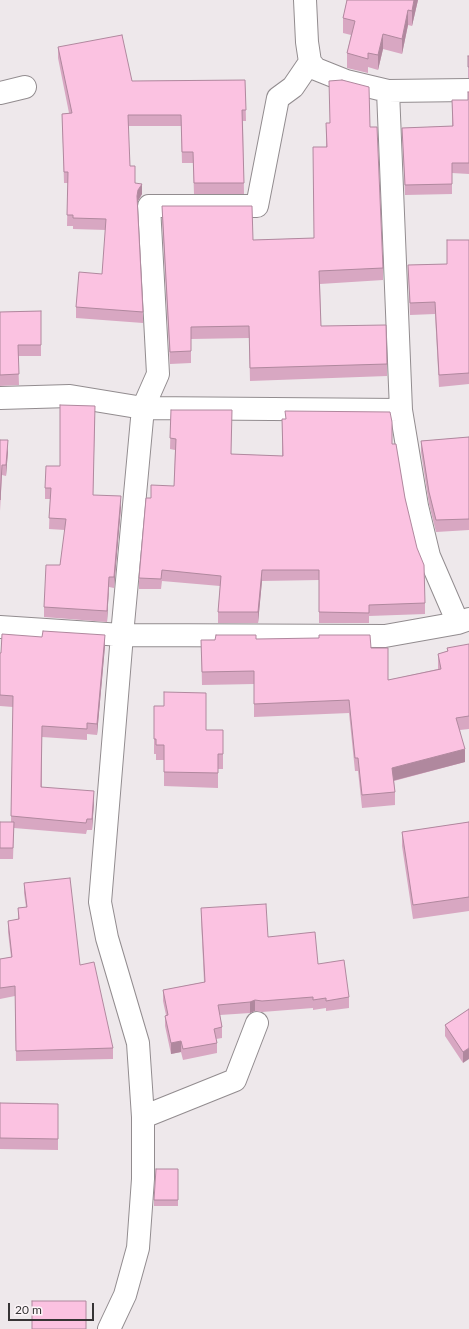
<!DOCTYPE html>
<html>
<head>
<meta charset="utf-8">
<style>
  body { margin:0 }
  #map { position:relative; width:469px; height:1329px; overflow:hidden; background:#eee8eb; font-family:Lato,sans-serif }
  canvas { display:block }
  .scale { position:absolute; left:8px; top:1303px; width:86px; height:18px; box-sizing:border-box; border:2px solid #363435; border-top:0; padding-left:5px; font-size:12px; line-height:14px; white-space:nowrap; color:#363435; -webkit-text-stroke:3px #fcf5f8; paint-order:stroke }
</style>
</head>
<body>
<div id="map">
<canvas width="469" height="1329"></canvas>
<div class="scale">20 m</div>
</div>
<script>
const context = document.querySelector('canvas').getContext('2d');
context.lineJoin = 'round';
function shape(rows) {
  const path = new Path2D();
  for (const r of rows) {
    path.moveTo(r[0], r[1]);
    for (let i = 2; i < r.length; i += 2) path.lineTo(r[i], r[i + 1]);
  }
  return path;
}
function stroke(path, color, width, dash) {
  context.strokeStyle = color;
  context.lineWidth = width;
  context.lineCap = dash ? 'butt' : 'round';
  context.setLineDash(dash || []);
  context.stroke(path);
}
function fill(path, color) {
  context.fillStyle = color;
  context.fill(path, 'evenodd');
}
const minor = shape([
  [305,0,307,42,310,62,316,69,346,81,388,91,469,90],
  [388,91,401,410,417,506,429,556,458,623],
  [0,93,25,87],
  [0,398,70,396,143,408,401,410],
  [0,627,122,635,385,636,458,623,469,619],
  [143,1117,235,1080,257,1023],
  [109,1329,125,1295,138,1248,143,1179,143,1117,138,1043,107,938,100,902,122,635,143,408,158,374,149,206,257,206,278,98,293,87,310,62]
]);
stroke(minor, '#928c8f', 24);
stroke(minor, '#fff', 22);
fill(shape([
  [347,0,418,0,412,26,408,25,402,54,383,49,378,70,368,67,368,73,347,68,347,53,351,35,343,33,343,18],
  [58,47,132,81,245,80,246,121,243,121,244,194,194,194,193,163,182,163,181,126,128,126,130,166,135,183,142,194,138,201,137,204,143,312,143,323,76,318,76,307,102,274,106,230,73,229,73,226,67,226,68,183,64,183,62,114,69,113,58,58],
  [468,56,469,56,469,78,468,78],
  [469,92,469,174,452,173,452,194,405,195,402,128,452,126,452,100,468,100],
  [326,123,370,127,383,268,383,280,320,284,321,326,387,364,387,376,250,381,249,338,191,339,191,363,170,364,162,218,162,206,253,240,314,238,326,147],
  [447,240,469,240,469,384,439,387,435,314,410,315,408,265,447,264],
  [41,311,41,356,18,356,19,385,0,386,0,312],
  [171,410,232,454,282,456,282,419,392,444,405,498,425,603,425,614,369,616,369,623,319,623,319,580,262,581,258,623,218,623,218,612,220,586,162,581,161,589,139,589,139,578,151,498,174,486,175,450,170,449],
  [95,416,93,495,121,507,114,588,109,587,107,622,44,617,44,607,60,565,65,530,49,529,50,499,45,499,45,488,60,466],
  [469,437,469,530,436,532,429,504,421,452,421,441],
  [0,440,8,451,6,476,2,475,0,511],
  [256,639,371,648,388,680,438,669,438,654,447,651,447,648,469,645,469,729,460,730,465,762,394,781,395,792,395,805,362,808,358,771,355,771,349,713,254,717,254,684,202,685,201,640],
  [105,646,97,735,87,734,87,740,42,737,42,787,94,802,92,830,87,830,86,834,14,828,13,859,0,859,0,822,11,822,13,707,0,706,0,653],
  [154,706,206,730,223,730,223,769,218,769,218,788,164,786,164,760,156,760,156,754,154,754],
  [469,822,469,911,413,919,402,846,402,832],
  [24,883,80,965,113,1048,113,1059,16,1061,15,996,0,999,0,959,11,957,8,932,8,921,18,920,18,908,26,907,24,893],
  [201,908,268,937,318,964,349,997,349,1008,326,1011,326,1008,313,1010,313,1008,262,1012,255,1011,250,1013,220,1015,222,1027,222,1038,216,1039,217,1043,217,1053,183,1060,181,1052,171,1054,165,1026,165,1016,166,1015,163,1001,163,990,204,982,201,918],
  [469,1009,463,1063,445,1036,445,1025],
  [0,1103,58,1104,58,1150,0,1149],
  [178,1169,178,1206,154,1206,154,1200]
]), '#d8a7c2');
fill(shape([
  [414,0,418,0,412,26,412,11],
  [408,10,408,25,402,54,402,39],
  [383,34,383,49,378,70,378,55],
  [142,184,142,194,138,201,137,207,137,196,138,190],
  [8,440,8,451,6,476,6,465],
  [121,496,121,507,114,588,114,577],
  [262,570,262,581,258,623,258,612],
  [109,577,109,587,107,622,107,611],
  [105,635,105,646,97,735,97,724],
  [465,749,465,762,392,781,392,768],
  [94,791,94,802,92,830,92,819],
  [255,1000,255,1011,250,1013,250,1002],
  [181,1041,181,1052,171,1054,171,1043],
  [469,1048,469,1059,463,1063,463,1052]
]), '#b0889e');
const building = shape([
  [347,0,414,0,412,11,408,10,402,39,383,34,378,55,368,53,368,59,347,53,355,21,343,18,347,0],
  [122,35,132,81,245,80,246,110,242,110,244,183,194,183,193,152,182,152,181,115,128,115,130,166,135,166,135,183,142,184,138,190,137,196,143,312,76,307,79,272,102,274,106,219,73,218,73,215,67,215,68,172,64,172,62,114,72,113,58,47,122,35],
  [468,56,469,56,469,67,468,67,468,56],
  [342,80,369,87,370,127,377,127,383,268,319,271,321,326,386,325,387,364,250,368,249,326,191,327,191,351,170,352,162,206,252,206,253,240,314,238,313,147,327,147,326,123,330,123,329,81,342,80],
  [468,92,469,92,469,163,452,163,452,184,405,185,402,128,453,126,452,100,468,100,468,92],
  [447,240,469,240,469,373,439,375,435,302,410,303,408,265,447,264,447,240],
  [41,311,41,345,18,345,19,374,0,375,0,312,41,311],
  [60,405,95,406,93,495,121,496,114,577,109,577,107,611,44,607,46,565,60,565,66,519,49,518,51,488,45,488,46,466,60,466,60,405],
  [171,410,232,410,231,454,283,456,282,419,286,419,285,411,390,412,392,422,392,444,396,444,405,498,417,548,424,565,425,603,369,605,369,613,319,612,319,570,262,570,258,612,218,612,221,576,162,570,161,579,139,578,146,498,151,498,151,485,174,486,176,439,170,438,171,410],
  [469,437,469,519,436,520,429,492,421,441,469,437],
  [0,440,8,440,6,465,2,465,0,500,0,440],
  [43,631,105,635,97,724,87,723,87,729,42,726,41,787,94,791,92,819,87,819,86,823,11,816,13,696,0,695,0,653,1,653,2,634,42,637,43,631],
  [216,635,256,635,256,639,319,638,319,635,370,635,371,648,388,648,388,680,441,669,438,654,448,651,447,648,469,644,469,716,456,718,465,749,392,768,395,792,362,795,358,758,355,758,349,700,254,704,254,671,202,672,201,640,215,640,216,635],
  [164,692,206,693,206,730,223,730,223,754,218,754,218,773,164,772,164,745,156,745,156,739,154,739,154,706,164,706,164,692],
  [0,822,14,822,13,848,0,848,0,822],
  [469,822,469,897,413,905,402,832,469,822],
  [70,878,80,965,94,962,113,1048,16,1051,15,986,0,988,0,959,12,957,8,921,19,919,18,908,27,907,24,883,70,878],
  [266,904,268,937,315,932,318,964,344,960,349,997,326,1001,326,998,313,1000,313,997,262,1001,255,1000,250,1002,218,1005,222,1027,214,1029,217,1043,183,1049,181,1041,171,1043,165,1016,168,1015,163,990,205,982,201,908,266,904],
  [469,1009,469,1048,463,1052,445,1025,469,1009],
  [0,1103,58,1104,58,1139,0,1138,0,1103],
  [156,1169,178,1169,178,1200,154,1200,156,1169],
  [32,1301,86,1301,86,1329,32,1329,32,1301]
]);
fill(building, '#fbc2e1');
stroke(building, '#b0889e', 1);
</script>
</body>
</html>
